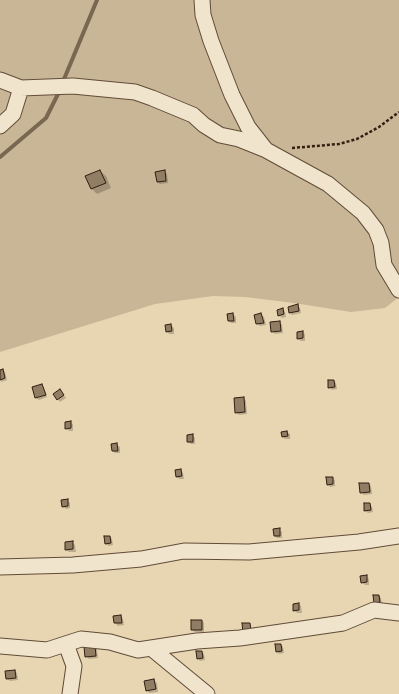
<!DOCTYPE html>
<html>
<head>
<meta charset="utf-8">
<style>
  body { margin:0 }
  canvas { display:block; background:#e8d5b1 }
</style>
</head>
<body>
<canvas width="399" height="694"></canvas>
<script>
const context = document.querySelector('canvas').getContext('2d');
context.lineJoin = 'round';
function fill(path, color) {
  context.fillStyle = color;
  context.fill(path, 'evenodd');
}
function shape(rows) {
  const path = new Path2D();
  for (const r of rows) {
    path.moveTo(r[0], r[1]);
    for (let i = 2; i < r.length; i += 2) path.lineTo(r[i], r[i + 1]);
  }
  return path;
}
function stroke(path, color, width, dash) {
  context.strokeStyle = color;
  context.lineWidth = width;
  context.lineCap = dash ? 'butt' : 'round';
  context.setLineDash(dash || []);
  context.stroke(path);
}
fill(shape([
  [0,0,399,0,399,297,385,308,351,312,294,303,245,297,213,296,155,304,0,352]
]), '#c9b696');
fill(shape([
  [100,171,106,176,111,188,97,194,92,189,87,177],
  [164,171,167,174,168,183,160,184,157,182,156,173],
  [297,306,300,308,301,313,292,315,290,313],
  [283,309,285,312,286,317,282,318,279,315],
  [233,314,236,317,236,323,231,323,229,321],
  [261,314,264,317,266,325,260,326,257,324,255,316],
  [280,322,282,325,283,333,275,334,272,331],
  [171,325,174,328,174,334,169,334,167,331],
  [302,332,305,334,305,341,301,341,298,339],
  [3,370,5,372,7,380,1,382,0,371],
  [333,381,336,383,337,389,332,390,329,387],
  [42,385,44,388,47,397,39,400,36,398,33,388],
  [60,390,66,398,60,402,58,399],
  [244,398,246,401,247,414,239,415,236,412],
  [70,422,73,424,73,431,69,431,66,428],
  [287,432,290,434,290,439,285,439,283,437,282,433],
  [193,435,195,438,195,444,191,444,188,442],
  [117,445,120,447,120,453,115,453,113,451],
  [181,470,183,473,184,479,179,479,177,477],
  [332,478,335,480,335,486,330,487,328,484],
  [369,484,371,486,372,494,364,495,361,492],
  [67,500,70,503,70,508,66,509,63,506],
  [370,504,372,507,373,512,368,513,365,510],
  [279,530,282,532,282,538,277,538,275,536],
  [110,537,112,539,113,545,108,546,106,543],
  [72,542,75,545,76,552,69,552,66,550],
  [366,576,369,579,369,585,365,585,362,582],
  [379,596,381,598,382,604,377,605,375,602],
  [299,604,301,606,302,613,297,613,294,610],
  [121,616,123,619,124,625,118,626,115,623],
  [202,621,204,623,204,632,195,632,192,630],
  [281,645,283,647,284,653,279,654,277,651],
  [94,647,97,649,98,658,89,659,86,656],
  [202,652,204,654,205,660,200,661,198,658],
  [15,671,17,673,18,680,10,681,7,679,6,672],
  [154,680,157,683,158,692,149,693,147,690]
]), '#0003');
stroke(shape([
  [62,84,97,0],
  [0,157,46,118,60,90]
]), '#7a6751', 4);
const building = shape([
  [100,170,106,183,91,189,85,176,100,170],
  [165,170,166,181,157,182,155,172,165,170],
  [298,304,299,311,289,313,288,307,298,304],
  [283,308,284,314,278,316,277,310,283,308],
  [233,313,234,321,228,321,227,314,233,313],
  [261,313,264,323,256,324,254,315,261,313],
  [280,321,281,331,271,332,270,322,280,321],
  [171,324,172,331,166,332,165,325,171,324],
  [303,331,303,338,297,339,297,332,303,331],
  [3,369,5,378,0,380,0,370,3,369],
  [328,380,334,380,335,387,328,388,328,380],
  [42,384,46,395,35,398,32,387,42,384],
  [60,389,64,395,57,400,53,394,60,389],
  [244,397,245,412,235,413,234,398,244,397],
  [71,421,71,428,65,429,65,422,71,421],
  [287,431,288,436,282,437,281,432,287,431],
  [193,434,193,442,187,442,187,435,193,434],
  [117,443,118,451,112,451,111,444,117,443],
  [181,469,182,476,176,477,175,470,181,469],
  [326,477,333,477,333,484,327,485,326,477],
  [359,483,369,483,370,492,360,493,359,483],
  [68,499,68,506,62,507,61,500,68,499],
  [364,503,370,503,371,510,364,511,364,503],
  [280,528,280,536,274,536,273,529,280,528],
  [104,536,110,536,111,543,105,544,104,536],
  [73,541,73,549,65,550,65,542,73,541],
  [367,575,367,582,361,583,360,576,367,575],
  [373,595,379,595,380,602,374,603,373,595],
  [299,603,299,610,293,611,293,604,299,603],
  [121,615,122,623,114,623,113,616,121,615],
  [191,620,202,620,202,630,191,630,191,620],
  [242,623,250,623,251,630,243,633,242,623],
  [275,644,281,644,282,651,276,652,275,644],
  [95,646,96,656,85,657,84,647,95,646],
  [196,651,202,651,203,658,197,659,196,651],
  [15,670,16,678,6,679,5,671,15,670],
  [154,679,156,689,146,691,144,681,154,679]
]);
fill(building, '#917d64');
stroke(building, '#331e11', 1);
const minor = shape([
  [202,0,203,15,211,41,232,95,248,127,266,150,328,184,363,213,376,230,381,243,384,265,399,290],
  [0,80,21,88,73,86,135,92,152,98,193,115,204,125,220,135,239,139,264,149],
  [0,126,13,114,21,88],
  [0,567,73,565,141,559,184,551,249,552,359,542,399,536],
  [66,644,74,666,70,694],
  [0,646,47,650,81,639,110,642,138,650,197,641,240,638,343,623,374,610,399,613],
  [151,648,207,694]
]);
stroke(minor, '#604c39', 17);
stroke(shape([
  [292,148,339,144,357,139,379,127,399,112]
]), '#331e11', 2.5, [3, 2]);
stroke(minor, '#f0e4cc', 15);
</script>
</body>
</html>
